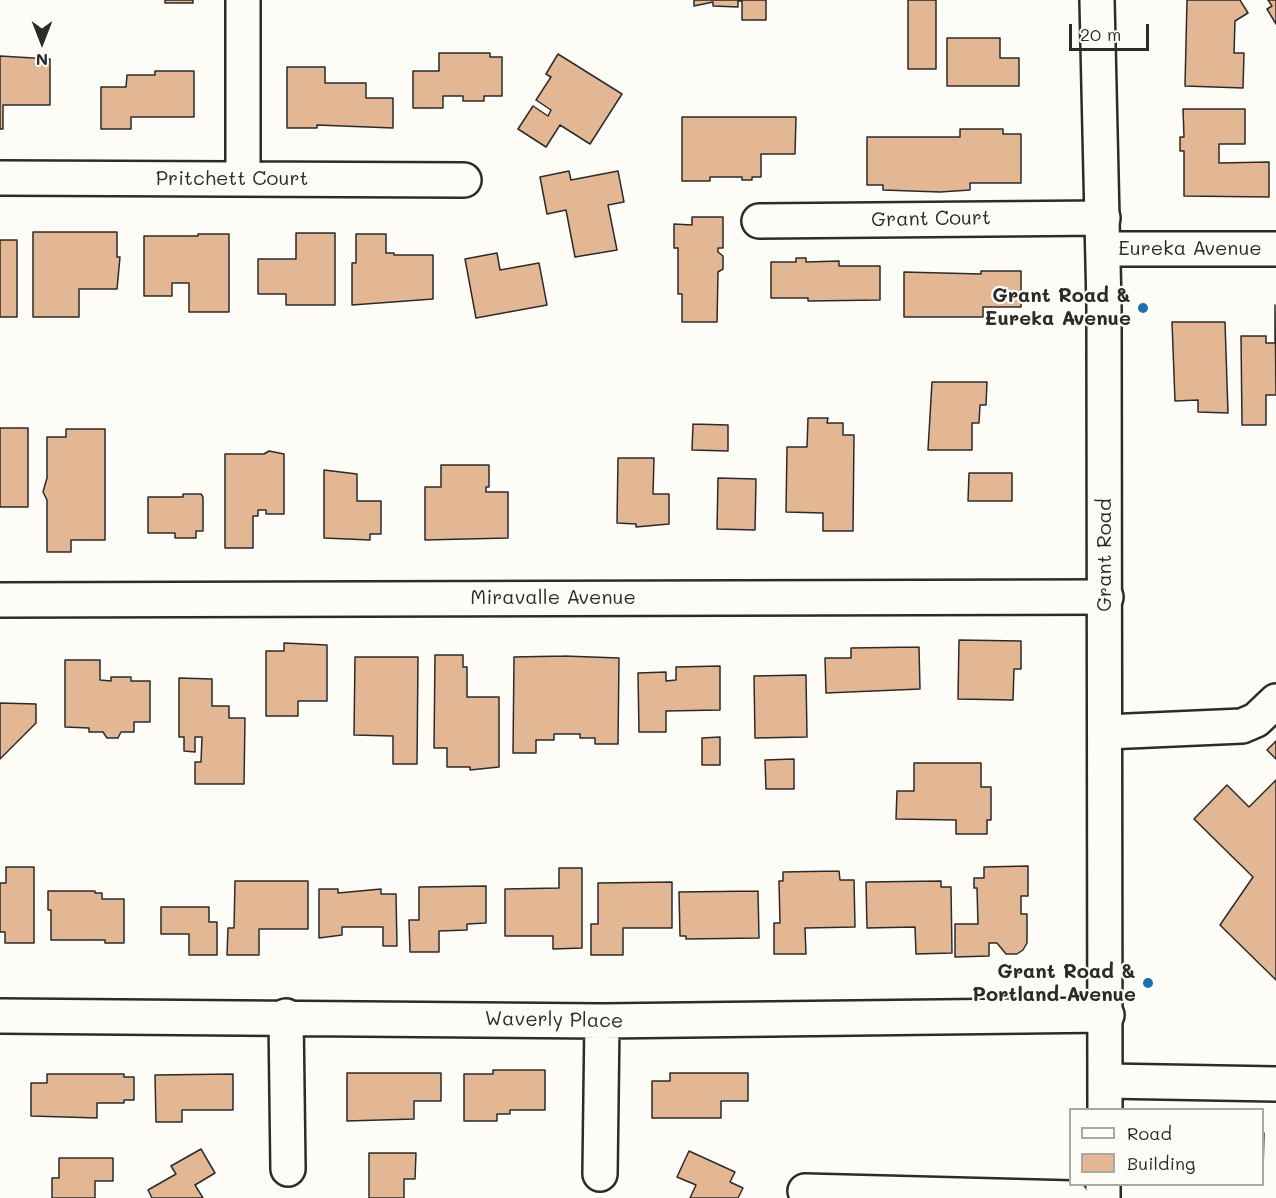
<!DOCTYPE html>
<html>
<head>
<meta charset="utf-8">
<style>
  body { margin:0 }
  #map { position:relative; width:1276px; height:1198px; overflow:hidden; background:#fdfcf7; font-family:Mali,sans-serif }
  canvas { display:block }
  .legend { position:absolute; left:1069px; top:1108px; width:195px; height:78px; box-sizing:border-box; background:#fdfcf7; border:2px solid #a9a8a5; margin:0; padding:8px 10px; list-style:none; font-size:18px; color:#2b2b2b }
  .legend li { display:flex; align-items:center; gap:12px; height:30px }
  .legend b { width:30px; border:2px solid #a9a8a5 }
  .north { position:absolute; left:12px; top:12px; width:60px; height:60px; -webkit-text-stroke:4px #fdfcf7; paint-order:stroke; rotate:180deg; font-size:16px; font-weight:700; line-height:24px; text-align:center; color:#2b2b2b }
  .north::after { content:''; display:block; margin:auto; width:21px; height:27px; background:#2b2b2b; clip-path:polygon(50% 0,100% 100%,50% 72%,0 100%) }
  .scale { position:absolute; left:1069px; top:24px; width:80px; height:27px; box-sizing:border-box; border:3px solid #2b2b2b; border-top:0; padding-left:8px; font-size:18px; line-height:21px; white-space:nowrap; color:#2b2b2b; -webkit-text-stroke:4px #fdfcf7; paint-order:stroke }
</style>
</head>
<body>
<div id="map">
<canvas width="1276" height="1198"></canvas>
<ul class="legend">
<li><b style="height:8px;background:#fdfcf7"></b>Road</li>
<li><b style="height:16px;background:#e3b794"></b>Building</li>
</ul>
<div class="north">N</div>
<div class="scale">20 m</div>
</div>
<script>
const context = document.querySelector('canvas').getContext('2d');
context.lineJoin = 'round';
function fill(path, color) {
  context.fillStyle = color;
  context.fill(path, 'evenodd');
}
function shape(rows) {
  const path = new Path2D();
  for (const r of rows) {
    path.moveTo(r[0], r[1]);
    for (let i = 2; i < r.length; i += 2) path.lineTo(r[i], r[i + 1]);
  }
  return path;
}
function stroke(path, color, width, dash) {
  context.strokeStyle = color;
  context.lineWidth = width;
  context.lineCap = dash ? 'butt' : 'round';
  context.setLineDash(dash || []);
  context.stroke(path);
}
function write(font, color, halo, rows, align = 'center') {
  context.font = font + ' Mali,sans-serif';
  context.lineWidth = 4.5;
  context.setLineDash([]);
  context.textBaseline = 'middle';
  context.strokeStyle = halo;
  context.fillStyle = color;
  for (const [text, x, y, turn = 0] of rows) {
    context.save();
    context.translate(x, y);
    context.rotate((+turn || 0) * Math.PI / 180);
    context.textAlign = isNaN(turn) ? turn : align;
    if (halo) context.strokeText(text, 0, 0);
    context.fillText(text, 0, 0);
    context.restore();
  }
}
const building = shape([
  [165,0,193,0,193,3,165,3,165,0],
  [694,0,766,0,766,20,742,20,742,1,738,1,738,7,713,6,713,2,694,6,694,0],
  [908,0,936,0,936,69,908,69,908,0],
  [1187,0,1240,0,1248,13,1235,21,1234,53,1244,53,1243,88,1185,86,1187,0],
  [1268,0,1276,0,1276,24,1267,9,1272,6,1268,0],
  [947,38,1000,38,1000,58,1019,58,1019,86,947,86,947,38],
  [439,53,490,53,490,57,502,57,502,96,484,96,484,101,463,101,463,96,443,96,443,108,413,108,413,71,439,71,439,53],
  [558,54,622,94,590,144,560,125,546,147,518,129,533,106,548,116,551,110,536,100,551,77,546,74,558,54],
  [0,56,50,59,50,105,3,105,3,129,0,129,0,56],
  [287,67,325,67,325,83,366,83,366,98,393,98,393,128,317,125,317,128,287,128,287,67],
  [155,71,194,71,194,117,131,117,131,129,101,129,101,87,126,87,127,75,155,75,155,71],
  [1183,109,1245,109,1245,144,1219,144,1219,163,1269,162,1269,197,1184,196,1184,151,1180,151,1180,137,1184,137,1183,109],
  [682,117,796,117,795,154,761,154,761,177,752,177,752,180,742,180,742,177,710,177,710,181,682,181,682,117],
  [960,129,1003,129,1003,134,1021,134,1021,183,970,183,970,190,940,192,883,190,883,185,867,185,867,137,960,137,960,129],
  [569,171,571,180,618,171,624,202,608,205,617,250,575,257,566,210,547,214,540,177,569,171],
  [692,217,723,217,723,248,718,248,718,252,723,256,723,269,718,272,717,322,682,322,682,294,678,294,678,248,674,248,674,224,692,225,692,217],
  [33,232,117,232,117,257,120,257,117,289,79,289,79,317,33,317,33,232],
  [296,233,335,233,335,305,286,305,286,294,258,294,258,259,296,259,296,233],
  [198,234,229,234,229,312,189,312,189,283,172,283,172,296,144,296,144,236,198,236,198,234],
  [356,234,386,234,386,253,394,253,394,255,433,255,433,299,352,305,352,263,356,263,356,234],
  [0,240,17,240,17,317,0,317,0,240],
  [497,253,500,270,539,263,547,305,476,318,465,259,497,253],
  [796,258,806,258,806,262,839,261,839,266,880,266,880,300,808,301,808,298,771,298,771,262,796,262,796,258],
  [981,271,1021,271,1021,307,983,307,983,317,904,317,904,272,981,274,981,271],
  [1275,305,1276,395,1266,395,1266,425,1242,425,1241,336,1266,336,1266,343,1275,343,1275,305],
  [1172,322,1225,322,1228,413,1198,412,1198,400,1175,401,1172,322],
  [932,382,987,382,986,405,980,405,979,423,972,423,972,450,928,450,932,382],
  [808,418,828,418,827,423,843,423,843,435,854,435,853,531,823,531,823,513,786,512,787,447,807,447,808,418],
  [693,424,728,425,728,451,692,450,693,424],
  [0,428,28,428,28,507,0,507,0,428],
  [66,429,105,429,105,540,71,540,71,552,47,552,47,500,43,492,47,478,47,437,66,437,66,429],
  [269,451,284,454,284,514,266,514,266,510,258,510,258,516,253,516,253,548,225,548,225,454,264,454,269,451],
  [618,458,654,458,653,494,669,494,669,524,636,527,636,524,617,523,618,458],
  [441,465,489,465,489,487,486,487,486,492,508,492,508,538,425,540,425,487,441,487,441,465],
  [324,470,357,474,357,501,381,501,381,534,370,534,370,540,324,538,324,470],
  [969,473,1012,473,1012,501,968,501,969,473],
  [718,478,756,479,755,530,717,529,718,478],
  [183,494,201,494,203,497,203,531,196,531,196,538,175,538,175,533,148,533,148,497,183,497,183,494],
  [959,640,1021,641,1021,669,1014,669,1013,700,958,699,959,640],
  [284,643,327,645,327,701,298,701,298,716,266,716,266,651,284,651,284,643],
  [919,647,920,689,826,693,825,658,851,658,851,648,919,647],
  [435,655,463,655,463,667,467,667,467,697,499,697,499,767,470,770,470,767,447,767,447,748,434,748,435,655],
  [564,656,619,658,618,744,595,744,595,738,580,738,580,734,554,734,554,740,536,740,536,753,513,753,514,657,564,656],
  [355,657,418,657,417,764,393,764,393,736,354,735,355,657],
  [65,660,100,660,100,680,111,681,111,677,131,677,131,681,150,681,150,722,134,722,134,732,121,732,118,738,107,738,103,732,89,732,89,728,65,727,65,660],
  [720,666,720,710,666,711,666,732,639,732,638,673,666,672,666,681,676,680,676,667,720,666],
  [806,675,807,737,755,738,754,676,806,675],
  [179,678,212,679,212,706,229,706,229,718,245,718,244,784,195,784,195,762,201,762,202,737,195,737,195,752,184,751,184,737,179,737,179,678],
  [0,703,36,704,36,723,0,759,0,703],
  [720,737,720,765,702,765,702,738,720,737],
  [1276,741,1276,759,1267,750,1276,741],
  [794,759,794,789,766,789,765,760,794,759],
  [914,763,981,763,981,787,991,787,991,820,987,820,987,834,956,834,956,820,896,819,897,791,914,791,914,763],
  [1276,780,1276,980,1220,925,1253,877,1194,819,1227,785,1249,807,1276,780],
  [1028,866,1028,896,1021,896,1021,914,1027,914,1027,943,1023,950,1017,954,1006,954,997,943,989,943,989,956,955,957,955,924,978,924,977,888,974,888,974,878,984,878,984,867,1028,866],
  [6,867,34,867,34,943,5,943,5,932,0,932,0,883,6,883,6,867],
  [559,868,582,868,582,948,553,949,553,936,505,936,505,889,559,888,559,868],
  [839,871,840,880,854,880,855,927,805,928,806,954,774,954,774,923,780,923,779,881,783,881,783,872,839,871],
  [235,881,308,881,308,929,259,929,259,955,227,955,228,928,234,928,235,881],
  [941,881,941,887,951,887,952,953,916,954,915,927,867,928,866,882,941,881],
  [672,882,672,928,623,928,623,955,591,955,591,924,598,924,598,883,672,882],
  [486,886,486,923,467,924,467,930,439,931,439,952,410,952,409,920,419,920,419,887,486,886],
  [319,889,338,889,338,893,381,889,381,894,396,894,397,946,383,946,383,927,342,927,342,935,319,938,319,889],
  [48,891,95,891,95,893,102,893,102,899,124,899,124,943,105,943,105,940,51,940,51,910,48,910,48,891],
  [758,891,759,938,686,939,686,936,680,936,679,892,758,891],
  [161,907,209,907,209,922,217,922,217,955,189,955,189,934,161,934,161,907],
  [493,1070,545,1070,545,1110,510,1110,510,1114,497,1114,497,1121,464,1121,464,1074,493,1074,493,1070],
  [347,1073,441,1073,441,1101,414,1101,414,1119,347,1121,347,1073],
  [670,1073,748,1073,748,1101,721,1101,721,1118,652,1118,652,1081,670,1081,670,1073],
  [47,1074,124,1074,124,1077,134,1077,134,1100,124,1100,124,1103,97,1103,97,1118,31,1116,31,1083,47,1083,47,1074],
  [233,1074,233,1110,182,1110,182,1122,156,1122,155,1075,233,1074],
  [1262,1133,1264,1133,1263,1171,1262,1171,1262,1133],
  [201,1149,215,1173,195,1185,203,1198,152,1198,148,1190,176,1174,171,1166,201,1149],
  [689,1151,735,1172,730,1182,743,1188,738,1198,690,1198,696,1185,677,1177,689,1151],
  [369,1153,416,1153,415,1179,404,1179,404,1198,369,1198,369,1153],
  [59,1158,113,1158,113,1181,95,1181,95,1198,52,1198,52,1178,59,1178,59,1158]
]);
fill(building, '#e3b794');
stroke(building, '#2b2b2b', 1.5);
const minor = shape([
  [243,0,243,179],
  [0,178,464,180],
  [759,221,1103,218],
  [1103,249,1276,249],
  [0,600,1106,597],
  [1106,732,1242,726,1256,720,1276,701],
  [0,1016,602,1021,1107,1015],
  [286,1016,288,1169],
  [1106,1081,1276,1084],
  [600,1174,602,1021],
  [805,1191,1072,1198]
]);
const major = shape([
  [1097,0,1104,307,1105,1110],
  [1103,1198,1103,1184]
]);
stroke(minor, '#2b2b2b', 38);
stroke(major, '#2b2b2b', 38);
stroke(minor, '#fdfcf7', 33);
stroke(major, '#fdfcf7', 33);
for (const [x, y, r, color] of [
  [1143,308,6,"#1f6fb2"],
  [1148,983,6,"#1f6fb2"]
]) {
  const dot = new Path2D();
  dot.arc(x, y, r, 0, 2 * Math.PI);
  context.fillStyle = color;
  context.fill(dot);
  stroke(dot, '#fdfcf7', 2);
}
write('20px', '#2b2b2b', '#fdfcf7', [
  ["Pritchett Court",232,179],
  ["Grant Court",931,219,-1],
  ["Eureka Avenue",1190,249],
  ["Grant Road",1105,555,-90],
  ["Miravalle Avenue",553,598],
  ["Waverly Place",554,1020,1]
]);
write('bold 20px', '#2b2b2b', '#fdfcf7', [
  ["Grant Road &",1131,296],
  ["Eureka Avenue",1131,319],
  ["Grant Road &",1136,972],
  ["Portland Avenue",1136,995]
], 'right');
</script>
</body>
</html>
